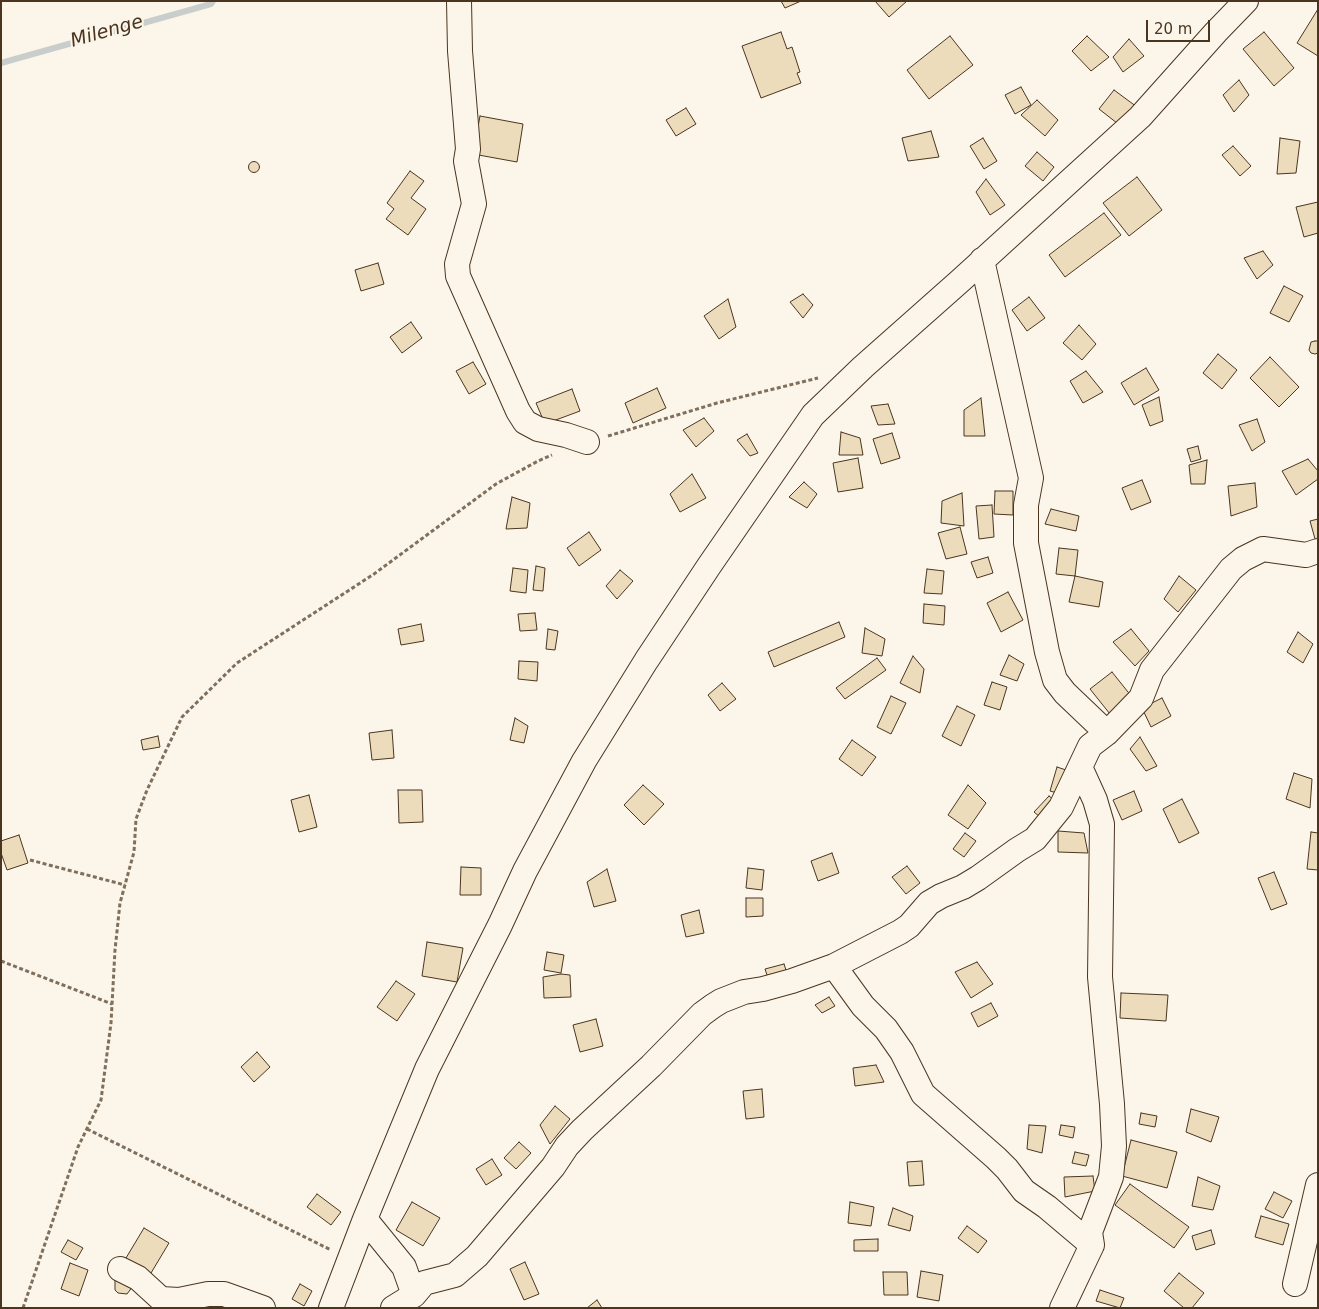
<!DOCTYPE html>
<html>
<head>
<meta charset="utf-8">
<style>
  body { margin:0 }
  #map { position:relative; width:1319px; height:1309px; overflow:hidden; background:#fbf6e9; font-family:"DejaVu Sans",sans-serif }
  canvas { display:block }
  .frame { position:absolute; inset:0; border:2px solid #4a3520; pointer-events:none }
  .scale { position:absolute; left:1146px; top:20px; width:64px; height:22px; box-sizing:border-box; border:2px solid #4a3520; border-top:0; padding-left:6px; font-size:15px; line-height:18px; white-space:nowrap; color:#4a3520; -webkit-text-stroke:4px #fbf6e9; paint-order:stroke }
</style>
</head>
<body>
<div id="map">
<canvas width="1319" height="1309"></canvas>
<div class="frame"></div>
<div class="scale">20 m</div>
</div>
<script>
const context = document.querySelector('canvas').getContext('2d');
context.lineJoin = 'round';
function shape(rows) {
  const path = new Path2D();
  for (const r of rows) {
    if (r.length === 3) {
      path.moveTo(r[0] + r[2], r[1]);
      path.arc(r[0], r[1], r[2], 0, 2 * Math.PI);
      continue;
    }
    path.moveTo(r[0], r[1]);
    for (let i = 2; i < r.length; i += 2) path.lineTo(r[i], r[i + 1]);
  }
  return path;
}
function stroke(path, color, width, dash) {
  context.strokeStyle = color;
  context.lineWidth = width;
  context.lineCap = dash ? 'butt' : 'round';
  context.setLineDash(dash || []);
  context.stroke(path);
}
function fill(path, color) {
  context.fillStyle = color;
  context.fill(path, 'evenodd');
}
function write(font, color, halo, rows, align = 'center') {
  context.font = font + ' "DejaVu Sans",sans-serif';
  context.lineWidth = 4;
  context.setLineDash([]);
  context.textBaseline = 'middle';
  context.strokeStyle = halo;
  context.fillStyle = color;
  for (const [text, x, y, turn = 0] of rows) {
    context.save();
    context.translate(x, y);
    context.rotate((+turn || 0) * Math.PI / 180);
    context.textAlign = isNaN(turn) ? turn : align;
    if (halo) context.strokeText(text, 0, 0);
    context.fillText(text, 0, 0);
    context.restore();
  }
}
stroke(shape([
  [1,63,211,4,213,1]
]), '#c9cecd', 6);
const building = shape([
  [781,1,801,1,785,8,781,1],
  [875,1,907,1,889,17,875,1],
  [1318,9,1318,56,1297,43,1318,9],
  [781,32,787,49,792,47,800,72,797,73,801,83,761,98,742,46,781,32],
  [1264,32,1294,68,1274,86,1243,49,1264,32],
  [950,36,973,65,929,99,907,70,950,36],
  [1087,36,1109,57,1091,71,1072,51,1087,36],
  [1129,39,1144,56,1123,72,1113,57,1129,39],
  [1239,80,1249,95,1234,112,1223,95,1239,80],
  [1021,87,1031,105,1015,114,1005,95,1021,87],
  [1114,90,1137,107,1122,127,1099,109,1114,90],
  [1037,100,1058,120,1045,136,1021,115,1037,100],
  [686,108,696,124,676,136,666,120,686,108],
  [480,116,523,124,517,162,473,154,480,116],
  [931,131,939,157,908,161,902,138,931,131],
  [983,138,997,161,984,169,970,146,983,138],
  [1280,138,1300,141,1296,173,1277,174,1280,138],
  [1233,146,1251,166,1240,176,1222,155,1233,146],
  [1037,152,1054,167,1043,181,1025,166,1037,152],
  [254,167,5.5],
  [410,171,424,181,411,198,426,209,408,235,386,219,394,209,387,203,410,171],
  [1137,177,1162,210,1129,236,1103,203,1137,177],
  [986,179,1005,205,990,215,976,192,986,179],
  [1318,202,1318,233,1304,237,1296,207,1318,202],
  [1104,213,1121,235,1065,277,1049,255,1104,213],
  [1263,251,1273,265,1257,279,1244,258,1263,251],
  [378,263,384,284,361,291,355,270,378,263],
  [1284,286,1303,296,1289,322,1270,313,1284,286],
  [803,294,813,305,803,318,790,302,803,294],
  [1029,297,1045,318,1027,331,1012,310,1029,297],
  [728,299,736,327,719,339,704,316,728,299],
  [411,322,422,338,402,353,390,337,411,322],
  [1079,325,1096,344,1082,360,1063,343,1079,325],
  [1315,341,1318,341,1318,353,1315,354,1311,353,1309,350,1311,342,1315,341],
  [1218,354,1237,370,1222,389,1203,373,1218,354],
  [1270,357,1299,387,1279,407,1250,378,1270,357],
  [473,362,486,384,469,394,456,371,473,362],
  [1146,368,1159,390,1134,405,1121,383,1146,368],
  [1086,371,1103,392,1083,403,1070,381,1086,371],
  [657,388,666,408,633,423,625,403,657,388],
  [572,389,580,411,545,424,536,403,572,389],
  [1159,397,1163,421,1150,426,1142,405,1159,397],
  [981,398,985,436,964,436,964,410,981,398],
  [888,404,895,424,878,425,871,406,888,404],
  [704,418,714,431,696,447,683,430,704,418],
  [1257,419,1265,442,1252,451,1239,425,1257,419],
  [841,432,860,438,863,455,839,455,841,432],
  [892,433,900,458,881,464,873,439,892,433],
  [747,434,758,453,750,456,737,440,747,434],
  [1198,446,1201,459,1191,462,1187,449,1198,446],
  [858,458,863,488,838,492,833,463,858,458],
  [1308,459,1318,471,1318,479,1296,495,1282,471,1308,459],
  [1207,460,1205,484,1191,484,1189,465,1207,460],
  [692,474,706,498,680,512,670,494,692,474],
  [1142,480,1151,502,1131,510,1122,488,1142,480],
  [804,482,817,494,807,508,789,497,804,482],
  [1255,483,1257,507,1231,516,1228,486,1255,483],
  [995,491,1013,491,1013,515,994,514,995,491],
  [962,493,964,526,941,523,942,501,962,493],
  [512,497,530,503,527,528,506,529,512,497],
  [992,505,994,537,979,539,976,506,992,505],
  [1051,509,1079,516,1076,531,1045,524,1051,509],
  [1318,519,1318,546,1317,546,1310,521,1318,519],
  [960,527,967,554,946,559,938,533,960,527],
  [589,532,601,550,579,566,567,548,589,532],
  [1059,548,1078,550,1075,576,1056,574,1059,548],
  [988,557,993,573,977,578,971,562,988,557],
  [536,566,545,568,543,591,533,590,536,566],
  [513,568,528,570,526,593,510,591,513,568],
  [927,569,944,571,942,594,924,593,927,569],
  [620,570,633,581,617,599,606,586,620,570],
  [1075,576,1103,582,1099,607,1069,602,1075,576],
  [1179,576,1196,590,1178,612,1164,599,1179,576],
  [1008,592,1023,620,1001,632,987,603,1008,592],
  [924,604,945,606,944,625,923,623,924,604],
  [535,613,537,630,520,631,518,614,535,613],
  [839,622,845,637,774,667,768,652,839,622],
  [421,624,424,641,401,645,398,629,421,624],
  [865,628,885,639,882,656,862,653,865,628],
  [548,629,558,631,555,650,546,649,548,629],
  [1131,629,1149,651,1135,666,1113,642,1131,629],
  [1298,632,1313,644,1303,663,1287,652,1298,632],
  [1009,655,1024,664,1017,681,1000,675,1009,655],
  [913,656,924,669,920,693,900,683,913,656],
  [877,658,886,670,845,699,836,688,877,658],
  [519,661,538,662,537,681,518,679,519,661],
  [1112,672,1136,702,1114,719,1090,689,1112,672],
  [992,682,1007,687,1000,710,984,705,992,682],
  [722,683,736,699,720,711,708,695,722,683],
  [891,696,906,703,891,734,877,727,891,696],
  [1162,698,1171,716,1151,727,1142,708,1162,698],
  [957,706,975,715,961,746,942,736,957,706],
  [515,718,528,726,524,743,510,740,515,718],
  [392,730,394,758,372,760,369,733,392,730],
  [158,736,160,747,143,750,141,740,158,736],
  [1140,737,1157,766,1146,771,1130,749,1140,737],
  [852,740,876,757,862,776,839,759,852,740],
  [1057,767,1072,772,1064,795,1050,791,1057,767],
  [1294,773,1312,779,1310,808,1286,799,1294,773],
  [643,785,664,804,644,825,624,805,643,785],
  [968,785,986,803,968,829,948,815,968,785],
  [398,790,422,790,423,822,399,823,398,790],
  [1134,791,1142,811,1122,820,1113,800,1134,791],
  [309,795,317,827,299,832,291,800,309,795],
  [1049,796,1060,805,1046,822,1034,812,1049,796],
  [1182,799,1199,833,1179,843,1163,809,1182,799],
  [1058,831,1084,833,1088,853,1058,852,1058,831],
  [1311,832,1318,833,1318,870,1307,869,1311,832],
  [965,833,976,841,964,857,953,849,965,833],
  [19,835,28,863,7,870,1,853,1,841,19,835],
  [832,853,839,873,818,881,811,861,832,853],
  [907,866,920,883,906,894,892,877,907,866],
  [461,867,481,868,481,895,460,895,461,867],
  [748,868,764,870,762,890,746,888,748,868],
  [607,869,616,901,594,907,587,882,607,869],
  [1274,872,1287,904,1271,910,1258,878,1274,872],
  [746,898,763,898,763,916,746,917,746,898],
  [699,910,704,933,686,937,681,915,699,910],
  [427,942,463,948,457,982,422,976,427,942],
  [547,952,564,955,561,973,544,970,547,952],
  [977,962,993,984,971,998,955,972,977,962],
  [784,964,789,979,770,984,765,969,784,964],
  [561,974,570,975,571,997,544,998,543,977,561,974],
  [396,981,415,994,397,1021,377,1007,396,981],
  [1121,993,1168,995,1166,1021,1120,1018,1121,993],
  [829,997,835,1006,822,1013,815,1005,829,997],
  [991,1003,998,1016,978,1027,971,1013,991,1003],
  [596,1019,603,1046,580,1052,573,1025,596,1019],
  [257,1052,270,1067,254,1082,241,1067,257,1052],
  [876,1065,884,1082,855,1086,853,1068,876,1065],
  [762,1089,764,1117,746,1119,743,1091,762,1089],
  [555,1106,570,1119,550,1144,540,1125,555,1106],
  [1191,1109,1219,1117,1211,1142,1186,1132,1191,1109],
  [1141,1113,1157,1116,1155,1127,1139,1124,1141,1113],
  [1029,1125,1046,1126,1042,1153,1027,1149,1029,1125],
  [1061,1125,1075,1127,1073,1138,1059,1135,1061,1125],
  [1131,1140,1177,1152,1167,1188,1122,1176,1131,1140],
  [519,1142,531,1153,516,1169,504,1158,519,1142],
  [1075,1152,1089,1155,1086,1166,1072,1163,1075,1152],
  [492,1159,502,1175,486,1185,476,1169,492,1159],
  [922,1161,924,1185,909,1186,907,1162,922,1161],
  [1093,1176,1095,1191,1065,1197,1064,1177,1093,1176],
  [1198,1177,1220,1186,1213,1210,1192,1206,1198,1177],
  [1130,1184,1189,1227,1174,1248,1115,1205,1130,1184],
  [1274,1192,1292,1201,1283,1218,1265,1209,1274,1192],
  [317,1194,341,1212,331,1225,307,1207,317,1194],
  [412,1202,440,1218,423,1246,396,1230,412,1202],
  [850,1202,874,1207,871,1226,848,1223,850,1202],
  [893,1208,913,1216,910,1231,888,1225,893,1208],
  [1261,1216,1289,1224,1283,1245,1255,1237,1261,1216],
  [967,1226,987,1241,978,1253,958,1238,967,1226],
  [144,1228,169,1243,148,1278,123,1263,144,1228],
  [1211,1230,1215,1244,1196,1250,1192,1236,1211,1230],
  [878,1239,878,1251,854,1251,854,1240,878,1239],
  [68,1240,83,1248,76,1260,61,1252,68,1240],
  [525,1262,539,1294,524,1300,510,1269,525,1262],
  [70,1263,88,1270,79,1296,61,1289,70,1263],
  [921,1271,943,1275,939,1301,917,1297,921,1271],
  [883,1272,907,1272,908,1295,884,1295,883,1272],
  [1179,1273,1204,1293,1192,1308,1184,1308,1164,1291,1179,1273],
  [119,1277,133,1286,127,1294,118,1293,115,1290,115,1280,119,1277],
  [300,1284,312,1291,304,1306,292,1299,300,1284],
  [1100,1290,1124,1298,1120,1308,1096,1301,1100,1290],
  [597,1300,602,1308,587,1308,597,1300]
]);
fill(building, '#ecdcbc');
stroke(building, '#4a3520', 1);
const minor = shape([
  [459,1,460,51,468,149,466,161,474,204,457,264,458,276,518,411,525,422,538,429,566,435,587,442],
  [982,260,1031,478,1026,505,1026,543,1047,652,1055,680,1065,693,1107,733],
  [834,966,863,1006,886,1029,902,1052,923,1094,996,1158,1007,1169,1024,1191,1047,1207,1092,1245],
  [365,1219,404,1267,414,1295],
  [120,1269,138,1278,161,1299,179,1300,208,1294,224,1294,263,1308],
  [1295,1284,1318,1185],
  [331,1308,365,1219,427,1069,500,925,525,871,584,761,646,661,709,566,813,415,863,367,960,281,1140,117,1216,32,1246,1],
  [393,1308,414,1295,424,1283,455,1275,477,1256,553,1167,567,1146,582,1130,651,1066,702,1014,713,1006,721,1001,744,992,763,989,792,981,834,966,900,932,909,926,929,903,941,896,963,887,978,878,1017,850,1035,839,1061,807,1090,746,1107,733,1141,698,1152,670,1231,569,1243,559,1263,549,1306,555,1318,551],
  [1062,1308,1092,1245,1090,1232,1111,1177,1114,1146,1112,1104,1100,977,1102,824,1095,800,1080,767]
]);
stroke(minor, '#4a3520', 26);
stroke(shape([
  [608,436,717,403,818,378],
  [30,860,125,885],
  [1,961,112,1004],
  [87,1129,331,1250],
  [23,1308,78,1147,101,1100,111,1023,115,950,120,903,134,852,136,819,147,790,182,717,237,663,374,574,496,484,538,461,552,455]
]), '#7f6f5c', 3, [4, 2.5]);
stroke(minor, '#fbf6e9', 24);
write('italic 19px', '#4a3520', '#fbf6e9', [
  ["Milenge",107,32,-16]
]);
</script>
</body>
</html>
